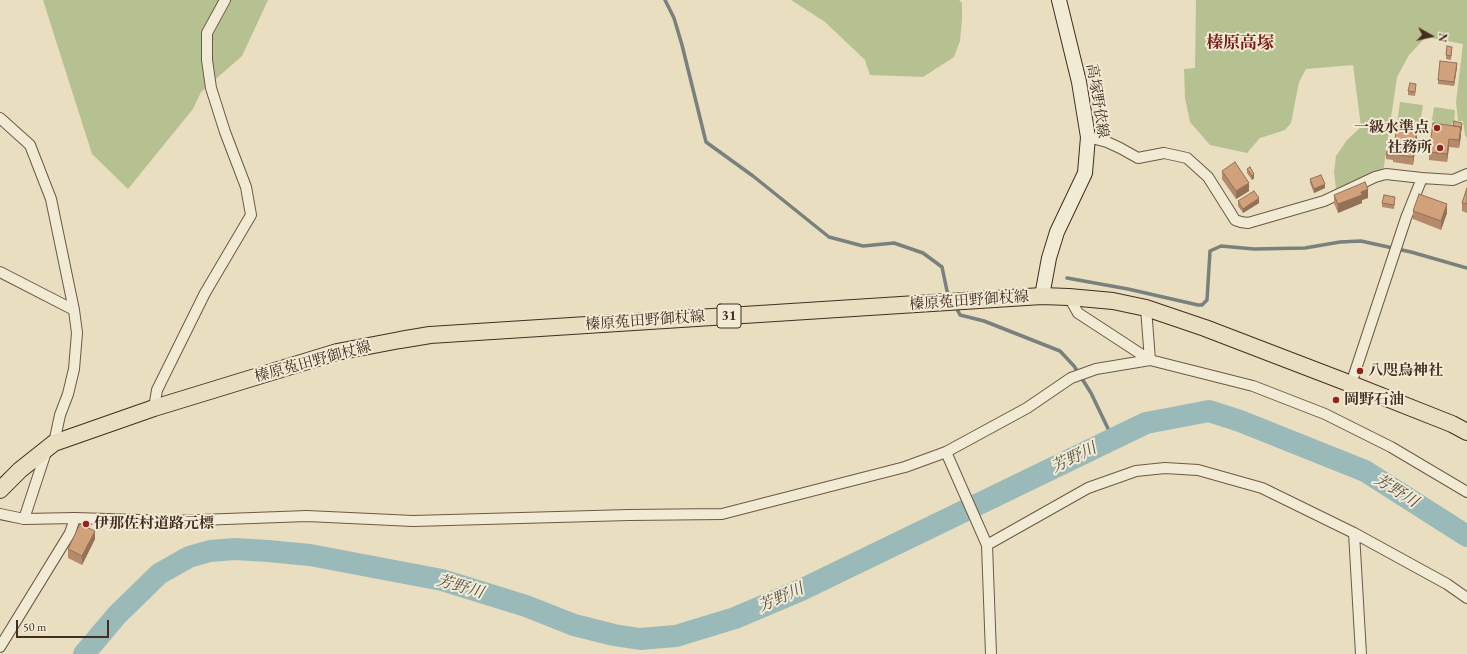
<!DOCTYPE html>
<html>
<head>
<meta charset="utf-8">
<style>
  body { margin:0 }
  #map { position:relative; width:1467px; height:654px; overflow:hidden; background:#e9debf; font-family:"EB Garamond",serif }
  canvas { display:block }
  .north { position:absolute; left:1411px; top:16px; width:40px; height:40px; -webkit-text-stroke:3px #f1ead5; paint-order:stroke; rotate:98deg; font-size:11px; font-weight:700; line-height:16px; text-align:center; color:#442c21 }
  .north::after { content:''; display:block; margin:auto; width:14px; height:18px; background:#442c21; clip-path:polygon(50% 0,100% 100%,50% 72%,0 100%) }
  .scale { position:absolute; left:16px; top:620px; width:93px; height:18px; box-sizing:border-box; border:2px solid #442c21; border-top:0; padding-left:5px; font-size:12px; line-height:14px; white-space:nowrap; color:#442c21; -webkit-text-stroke:3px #f1ead5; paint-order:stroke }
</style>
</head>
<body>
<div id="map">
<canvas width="1467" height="654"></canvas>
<div class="north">N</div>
<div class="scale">50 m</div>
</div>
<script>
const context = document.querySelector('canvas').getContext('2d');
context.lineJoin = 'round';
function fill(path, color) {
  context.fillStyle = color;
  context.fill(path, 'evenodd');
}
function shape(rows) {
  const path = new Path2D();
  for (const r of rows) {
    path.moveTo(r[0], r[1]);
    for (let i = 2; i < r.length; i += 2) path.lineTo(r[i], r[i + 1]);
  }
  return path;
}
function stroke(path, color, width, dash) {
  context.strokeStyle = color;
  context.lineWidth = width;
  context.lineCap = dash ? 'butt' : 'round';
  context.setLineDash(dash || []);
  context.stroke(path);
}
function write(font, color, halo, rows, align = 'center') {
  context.font = font + ' "EB Garamond","Noto Serif JP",serif';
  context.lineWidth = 4;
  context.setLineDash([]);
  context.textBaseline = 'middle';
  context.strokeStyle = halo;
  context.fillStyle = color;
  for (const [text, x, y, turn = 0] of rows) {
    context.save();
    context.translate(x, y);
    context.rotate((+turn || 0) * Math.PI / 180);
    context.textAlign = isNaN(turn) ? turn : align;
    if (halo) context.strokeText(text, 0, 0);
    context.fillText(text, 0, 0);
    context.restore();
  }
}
fill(shape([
  [43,0,268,0,242,56,201,92,193,109,128,189,92,154],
  [791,0,959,0,962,3,962,20,960,41,954,57,923,77,870,75,865,60,825,22],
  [1196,0,1467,0,1467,138,1465,135,1463,121,1458,121,1456,102,1463,44,1426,37,1409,55,1397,77,1383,172,1336,189,1334,172,1336,156,1347,140,1361,127,1353,65,1306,69,1299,82,1291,123,1285,130,1260,138,1247,153,1210,145,1190,122,1185,98,1184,69,1195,68],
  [1400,102,1423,105,1421,118,1423,119,1421,135,1396,132],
  [1434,107,1455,110,1454,123,1452,123,1450,133,1433,131,1434,121,1432,120]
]), '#b6c192');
stroke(shape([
  [665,0,674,18,682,45,706,142,753,176,829,237,863,246,894,243,923,253,942,267,947,291,951,298],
  [1067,278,1128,289,1198,305,1202,305,1207,300,1210,251,1221,246,1254,249,1305,248,1340,242,1361,241,1411,252,1467,268],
  [955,305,960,315,984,321,1060,351,1074,366,1091,393,1113,439]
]), '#78817d', 3.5);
stroke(shape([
  [84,654,117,615,159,574,189,557,210,551,235,549,268,551,310,555,442,580,526,606,574,625,614,635,640,639,676,636,735,618,801,590,1146,423,1209,411,1240,421,1365,471,1467,536]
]), '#9ababa', 22);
const minor = shape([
  [0,118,30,145,51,199,74,310,77,333,74,369,68,394,60,415,54,443],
  [1088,137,1107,142,1120,148,1138,158,1164,153,1187,158,1208,177,1232,215,1235,220,1241,222,1248,223,1324,201,1375,177,1386,174,1422,178],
  [0,272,74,310],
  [1069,297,1078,313,1150,360],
  [1146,308,1150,360],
  [1351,384,1406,218,1422,178,1453,180,1467,174],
  [154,408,157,390,205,293,251,215,246,187,225,132,211,88,207,60,207,33,225,0],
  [946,452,987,545,991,654],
  [0,514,24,519,75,518,172,521,307,516,413,521,629,515,722,514,905,467,946,452,1027,408,1071,378,1096,369,1150,360,1253,386,1325,414,1391,447,1467,492],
  [24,519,47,449],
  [1354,533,1361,654],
  [987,545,1088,488,1136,471,1165,468,1198,470,1262,488,1354,533,1447,584,1467,598],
  [0,647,70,533,75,518]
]);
const secondary = shape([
  [1042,296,1049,258,1057,232,1085,173,1088,137,1079,82,1059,0]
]);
const primary = shape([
  [0,490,20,470,54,443,154,408,337,352,400,340,430,335,1042,296,1069,297,1113,301,1146,308,1205,328,1351,384,1452,424,1467,432]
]);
stroke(minor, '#6d5848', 12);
stroke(secondary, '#442c21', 16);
stroke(primary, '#442c21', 18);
stroke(minor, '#f1ead5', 10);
stroke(secondary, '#f1ead5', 14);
stroke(primary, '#e9debf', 16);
fill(shape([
  [1452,51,1451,60,1446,59,1446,55],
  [1457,67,1454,86,1438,84,1438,80],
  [1416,88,1415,96,1408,95,1408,91],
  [1453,126,1462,127,1459,148,1449,147,1447,162,1429,160,1429,152],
  [1417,137,1413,165,1393,162,1393,158,1393,160,1386,159,1386,155,1394,148],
  [1247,169,1254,178,1252,180,1247,173],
  [1222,171,1249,191,1236,199,1222,179],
  [1310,179,1325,188,1314,193,1310,183],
  [1467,188,1467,213,1462,211,1462,203],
  [1334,195,1368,198,1362,200,1362,203,1338,213,1334,203],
  [1238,201,1259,203,1243,213,1238,206],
  [1395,201,1394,209,1382,207,1382,203],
  [1413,211,1447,213,1441,230,1413,219],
  [95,539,82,565,68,558,68,549]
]), '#b48a6b');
fill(shape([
  [1457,63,1457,67,1454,86,1454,82],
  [1461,127,1461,136,1459,148,1459,140],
  [1417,129,1417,137,1413,165,1413,157],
  [1449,139,1449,147,1447,162,1447,154],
  [1254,174,1254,178,1252,180,1252,176],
  [1249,183,1249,191,1236,199,1236,191],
  [1325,184,1325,188,1314,193,1314,189],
  [1368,189,1368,198,1362,200,1362,203,1338,213,1338,204,1361,192],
  [1259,198,1259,203,1243,213,1243,209],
  [1447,204,1447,213,1441,230,1441,221],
  [95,531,95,539,82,565,82,556]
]), '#927157');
const building = shape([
  [1447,46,1452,47,1451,56,1446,55,1447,46],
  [1440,61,1457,63,1454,82,1438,80,1440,61],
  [1410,83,1416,84,1415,92,1408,91,1410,83],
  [1454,121,1462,123,1461,130,1461,127,1453,126,1454,121],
  [1433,123,1461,127,1459,140,1449,139,1447,154,1429,152,1433,123],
  [1397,126,1417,129,1413,157,1393,154,1397,126],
  [1388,147,1394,148,1393,155,1386,155,1388,147],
  [1235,162,1249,183,1236,191,1222,171,1235,162],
  [1250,167,1254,174,1252,176,1247,169,1250,167],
  [1321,175,1325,184,1314,189,1310,179,1321,175],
  [1365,182,1368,189,1361,192,1362,195,1338,204,1334,195,1365,182],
  [1467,188,1467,204,1462,203,1467,188],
  [1254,191,1259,198,1243,209,1238,201,1254,191],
  [1419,194,1447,204,1441,221,1413,211,1419,194],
  [1384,195,1395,197,1394,205,1382,203,1384,195],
  [80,524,95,531,82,556,68,549,80,524]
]);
fill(building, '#d1a17c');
stroke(building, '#927157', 1);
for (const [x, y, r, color] of [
  [1437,128,4,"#8f2418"],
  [1440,148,4,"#8f2418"],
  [1360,371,4,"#8f2418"],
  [1336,400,4,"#8f2418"],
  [86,524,4,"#8f2418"]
]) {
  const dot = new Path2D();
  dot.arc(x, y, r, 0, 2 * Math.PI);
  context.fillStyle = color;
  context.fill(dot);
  stroke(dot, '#f1ead5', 1.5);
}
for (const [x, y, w] of [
  [729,316,24]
]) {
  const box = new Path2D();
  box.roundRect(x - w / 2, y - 12, w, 24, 3);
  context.fillStyle = '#f1ead5';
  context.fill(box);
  stroke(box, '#442c21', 1);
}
write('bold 14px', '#442c21', null, [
  ["31",729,316]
]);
write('15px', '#442c21', '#f1ead5', [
  ["高塚野依線",1097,101,81],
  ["榛原菟田野御杖線",969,301,-4],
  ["榛原菟田野御杖線",645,321,-4],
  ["榛原菟田野御杖線",313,362,-15]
]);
write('bold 15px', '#442c21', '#f1ead5', [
  ["一級水準点",1429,128,"right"],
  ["社務所",1432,148,"right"],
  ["八咫烏神社",1368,371],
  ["岡野石油",1344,400],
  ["伊那佐村道路元標",94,524]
], 'left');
write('italic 16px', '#5a5047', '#f1ead5', [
  ["芳野川",1074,458,-26],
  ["芳野川",1396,491,32],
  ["芳野川",460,587,16],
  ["芳野川",781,598,-24]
]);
write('bold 17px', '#7a1f14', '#f1ead5', [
  ["榛原高塚",1240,43]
]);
</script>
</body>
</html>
